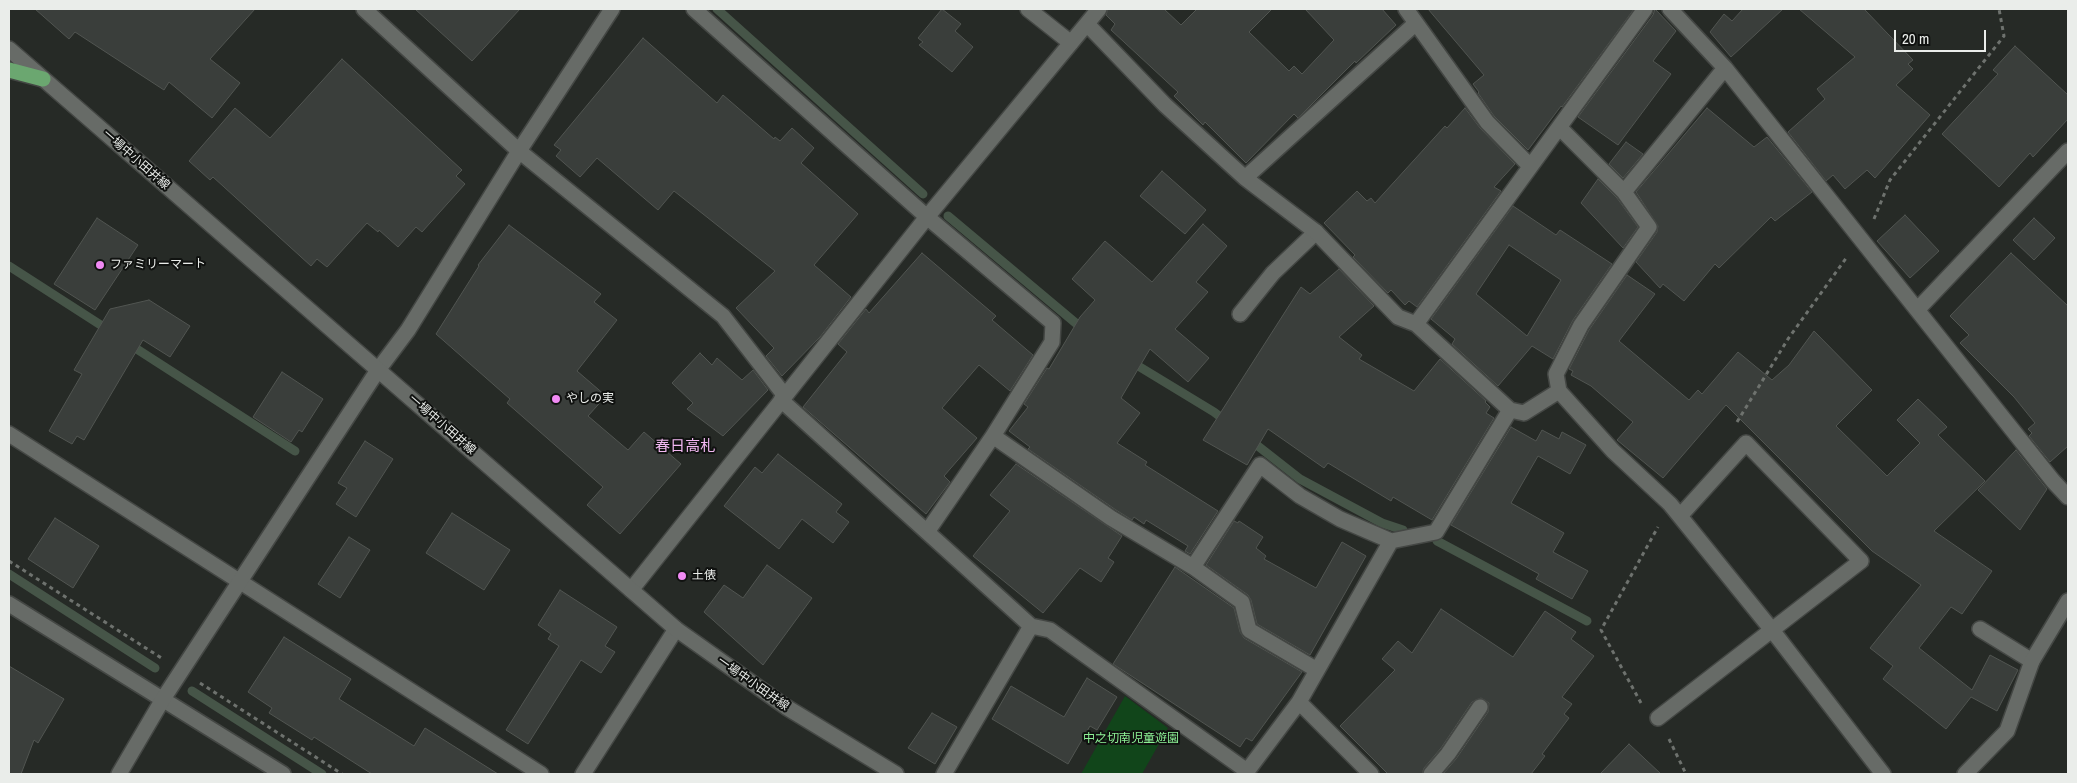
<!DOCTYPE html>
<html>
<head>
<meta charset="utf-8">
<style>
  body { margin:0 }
  #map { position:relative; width:2077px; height:783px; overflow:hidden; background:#262a26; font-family:"Archivo Narrow",sans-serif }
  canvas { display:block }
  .frame { position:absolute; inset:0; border:10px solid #eaedea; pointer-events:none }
  .scale { position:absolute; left:1894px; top:30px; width:92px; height:22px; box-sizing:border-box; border:2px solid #eaedea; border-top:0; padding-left:6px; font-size:15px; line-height:18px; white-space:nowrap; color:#eaedea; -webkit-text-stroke:4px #101210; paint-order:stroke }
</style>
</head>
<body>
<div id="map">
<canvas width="2077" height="783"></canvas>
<div class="frame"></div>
<div class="scale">20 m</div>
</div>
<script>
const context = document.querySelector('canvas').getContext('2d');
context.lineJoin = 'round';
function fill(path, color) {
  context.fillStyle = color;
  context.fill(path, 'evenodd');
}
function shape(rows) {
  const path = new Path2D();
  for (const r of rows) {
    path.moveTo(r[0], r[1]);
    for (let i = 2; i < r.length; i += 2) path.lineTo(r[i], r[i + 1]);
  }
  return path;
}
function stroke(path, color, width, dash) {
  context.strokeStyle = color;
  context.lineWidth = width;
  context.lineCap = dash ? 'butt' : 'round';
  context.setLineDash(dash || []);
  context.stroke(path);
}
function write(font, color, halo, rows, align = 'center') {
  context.font = font + ' "Archivo Narrow","Noto Sans JP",sans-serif';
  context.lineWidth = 4;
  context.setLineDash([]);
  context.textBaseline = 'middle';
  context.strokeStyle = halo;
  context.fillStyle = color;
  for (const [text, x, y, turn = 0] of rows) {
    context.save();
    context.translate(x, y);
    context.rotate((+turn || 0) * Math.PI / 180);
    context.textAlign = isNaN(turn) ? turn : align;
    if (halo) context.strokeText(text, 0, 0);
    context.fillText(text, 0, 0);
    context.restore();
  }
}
fill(shape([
  [1125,696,1168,728,1142,774,1081,774]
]), '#11451a');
stroke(shape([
  [717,9,923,194],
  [948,216,1084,330],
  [9,266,110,331],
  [129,344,295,451],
  [1130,361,1214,412,1227,422],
  [1249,439,1300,479,1382,523,1403,530],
  [1437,541,1587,621],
  [9,574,155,668],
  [192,691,322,774]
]), '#465548', 9);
const building = shape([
  [35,9,255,9,210,59,240,83,212,118,169,82,164,90,75,32,69,39,35,9],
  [415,9,520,9,472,61,415,9],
  [942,9,961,24,955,31,973,47,952,72,919,45,923,42,918,38,942,9],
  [1108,9,1164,9,1181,25,1197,9,1272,9,1249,32,1289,71,1294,66,1302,74,1334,40,1305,9,1382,9,1396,25,1356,63,1355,61,1298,118,1294,114,1246,163,1205,122,1203,125,1174,96,1178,92,1111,30,1115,24,1106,15,1108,9],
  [1428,9,1634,9,1562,107,1561,106,1528,150,1494,116,1478,93,1479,92,1473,84,1484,75,1428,9],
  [1655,9,1676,31,1653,61,1671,74,1618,145,1578,117,1653,15,1655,9],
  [1743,9,1783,9,1731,57,1710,32,1724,14,1732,21,1743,9],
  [1799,9,1864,9,1913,60,1908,64,1913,69,1896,85,1930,115,1875,178,1867,170,1845,189,1833,175,1826,181,1788,132,1825,99,1817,89,1855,57,1799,9],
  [643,38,717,103,723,95,774,139,775,137,780,141,792,128,814,148,801,163,858,214,814,265,851,297,820,337,782,376,766,356,774,348,736,308,775,271,674,191,658,210,597,158,580,177,556,156,561,150,554,145,643,38],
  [2015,46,2068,95,2068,119,2033,157,2030,153,1999,187,1942,134,1998,74,1993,70,2015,46],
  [342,59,462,170,456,176,465,184,422,232,416,227,398,247,379,230,378,232,367,223,327,267,317,259,311,266,213,177,210,180,189,161,235,108,270,138,342,59],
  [1465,108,1480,128,1515,164,1494,187,1501,191,1417,307,1409,301,1405,305,1391,290,1388,293,1353,257,1355,255,1324,223,1357,191,1367,201,1371,198,1375,203,1445,126,1447,128,1465,108],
  [1707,108,1754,147,1767,137,1812,192,1775,221,1771,217,1719,268,1715,264,1684,301,1663,284,1660,288,1636,262,1657,232,1658,226,1636,192,1707,108],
  [1626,142,1643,154,1623,178,1609,164,1626,142],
  [1162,171,1206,210,1185,234,1140,196,1162,171],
  [1598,179,1617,198,1638,227,1623,248,1581,203,1598,179],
  [1513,206,1556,235,1560,230,1612,264,1573,320,1553,359,1532,346,1498,386,1452,344,1455,339,1431,319,1513,206],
  [1509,245,1561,280,1527,336,1476,294,1509,245],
  [1905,215,1939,251,1910,278,1877,241,1905,215],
  [97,218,138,245,95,310,54,284,97,218],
  [2034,218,2055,238,2034,260,2013,240,2034,218],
  [1203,224,1227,246,1196,282,1208,292,1175,329,1209,358,1188,382,1150,349,1121,398,1140,413,1117,443,1147,462,1145,465,1218,511,1190,554,1185,551,1188,546,1146,520,1144,524,1134,517,1132,520,1116,510,1028,449,1030,447,1009,431,1028,407,1024,404,1047,368,1049,369,1080,317,1095,300,1072,279,1105,241,1152,282,1203,224],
  [509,225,601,294,594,302,617,320,577,371,606,396,588,416,628,450,644,432,681,464,620,534,587,505,603,487,507,403,510,399,436,334,479,266,478,265,509,225],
  [922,253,996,316,992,320,1033,355,1010,391,979,365,942,408,977,438,944,476,950,482,926,514,803,407,847,352,838,344,866,309,869,313,922,253],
  [2011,253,2068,306,2068,446,2050,462,2029,436,2032,433,2028,429,2035,423,2014,397,1960,343,1969,335,1950,316,2011,253],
  [1339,269,1374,306,1339,337,1362,355,1359,359,1414,391,1440,359,1486,401,1485,402,1490,407,1486,413,1494,418,1432,520,1393,497,1391,501,1328,463,1324,468,1268,429,1247,465,1203,440,1301,287,1310,294,1339,269],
  [1627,275,1655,294,1619,341,1689,400,1698,390,1702,394,1738,352,1772,380,1789,365,1814,331,1872,390,1836,426,1887,476,1920,443,1897,420,1918,399,1947,427,1938,435,1985,481,1934,531,1992,571,1962,614,1951,607,1919,648,1972,690,1990,655,2018,670,1997,711,1971,697,1946,729,1883,679,1893,666,1870,648,1921,585,1872,551,1726,405,1663,478,1617,440,1633,422,1591,386,1571,375,1573,371,1569,369,1589,330,1627,275],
  [149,300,190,326,170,357,143,340,84,440,77,436,72,444,49,431,82,374,74,370,110,309,149,300],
  [700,353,712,365,717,358,742,380,753,370,768,390,723,436,687,409,693,403,672,383,700,353],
  [282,372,323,399,302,432,299,430,291,442,253,417,282,372],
  [1511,427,1536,441,1542,430,1559,439,1562,432,1586,445,1570,474,1538,456,1511,503,1564,533,1553,552,1588,571,1572,599,1536,579,1539,574,1451,525,1511,427],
  [365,441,393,459,356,517,336,504,347,488,338,483,365,441],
  [2016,450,2047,489,2020,530,1978,490,2016,450],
  [778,454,842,504,836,512,849,522,833,543,802,519,779,549,724,506,755,467,762,473,778,454],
  [1016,464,1122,536,1108,558,1114,562,1101,582,1080,568,1043,613,973,556,1010,511,990,495,1016,464],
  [452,513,510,550,484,590,426,553,452,513],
  [55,518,99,546,73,588,28,559,55,518],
  [1234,521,1238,523,1239,521,1263,537,1256,548,1266,556,1264,559,1316,588,1342,542,1366,556,1310,655,1257,624,1251,600,1248,595,1206,565,1234,521],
  [349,537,370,550,340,598,318,584,349,537],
  [767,565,812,598,763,665,704,612,724,585,743,598,767,565],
  [1175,567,1234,608,1240,632,1244,638,1302,672,1252,741,1246,738,1240,747,1113,664,1175,567],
  [560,590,617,627,605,646,615,652,601,673,581,660,528,744,506,730,559,646,548,639,551,634,538,625,560,590],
  [1441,609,1513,657,1545,611,1576,632,1571,639,1594,656,1562,697,1572,704,1564,714,1569,718,1542,754,1545,756,1531,774,1443,774,1456,759,1488,712,1489,703,1481,698,1472,702,1441,748,1424,768,1422,774,1388,774,1340,726,1395,670,1382,659,1398,641,1412,653,1441,609],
  [284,637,351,679,339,699,414,746,425,728,498,774,372,774,314,737,312,740,269,713,272,708,248,692,284,637],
  [9,666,64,699,38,743,34,740,21,774,9,774,9,666],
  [1087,678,1117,697,1097,730,1090,726,1068,764,992,719,1011,686,1064,717,1087,678],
  [932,713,957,727,935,764,908,748,932,713],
  [1629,744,1661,774,1600,774,1629,744]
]);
fill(building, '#3a3e3b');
stroke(building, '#515551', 1);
const lane = shape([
  [1240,314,1273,273,1316,232],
  [1980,629,2032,661],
  [1431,774,1448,754,1480,707]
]);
const street = shape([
  [364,9,519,151,723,316,785,396],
  [694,9,927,217,1053,323,1052,342,993,436,927,532],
  [1028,9,1071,43],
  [1406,9,1487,122,1530,166],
  [1670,9,1725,68,2053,481,2068,497],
  [1087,24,1165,105,1245,178,1316,232,1398,317,1416,324,1510,410,1524,413,1559,391],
  [1559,127,1624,192,1649,227,1581,325,1556,374,1559,391,1613,451,1670,504,1772,630,1883,774],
  [1245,178,1416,23],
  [1624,192,1725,68],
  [1918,309,2068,151],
  [1416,324,1645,9],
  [378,370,408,330,519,151,612,9],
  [781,400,1031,626,1050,630,1247,771],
  [9,434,541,774],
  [993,436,1111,518,1193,567,1260,465,1300,496,1340,519,1391,541,1436,532,1510,410],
  [1193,567,1242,602,1249,630,1317,670],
  [631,590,927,217,1099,9],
  [9,604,283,774],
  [1299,702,1371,774],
  [1658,718,1861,561,1746,443,1680,516],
  [583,774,676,629],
  [944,774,1031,626],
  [1245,774,1299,702,1391,541],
  [1965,774,2007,731,2032,661,2068,601]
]);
const secondary = shape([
  [9,49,676,629,786,707,896,774],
  [119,774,163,699,378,370]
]);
const highway = shape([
  [9,70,43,79]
]);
stroke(lane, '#444744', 18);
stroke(street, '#444744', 18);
stroke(secondary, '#444744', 18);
stroke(highway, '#444744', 18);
stroke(shape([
  [1874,219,1890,180,2004,36,1999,9],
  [1737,422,1788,339,1847,257],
  [9,561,163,659],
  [200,683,342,774],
  [1641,703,1601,630,1658,527],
  [1669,739,1686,774]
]), '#6e726e', 3, [4, 4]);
stroke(lane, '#676b67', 15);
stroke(street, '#676b67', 15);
stroke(secondary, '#676b67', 15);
stroke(highway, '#6ba770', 15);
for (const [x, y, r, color] of [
  [100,265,5,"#f18af4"],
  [556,399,5,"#f18af4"],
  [682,576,5,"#f18af4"]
]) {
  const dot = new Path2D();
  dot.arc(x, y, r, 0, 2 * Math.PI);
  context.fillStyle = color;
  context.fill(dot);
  stroke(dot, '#101210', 2);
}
write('12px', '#eaedea', '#101210', [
  ["一場中小田井線",136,160,41],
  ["一場中小田井線",442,425,41],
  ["一場中小田井線",753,684,35]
]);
write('12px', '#eaedea', '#101210', [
  ["ファミリーマート",110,265],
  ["やしの実",566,399],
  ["土俵",692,576]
], 'left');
write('12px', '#8df296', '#101210', [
  ["中之切南児童遊園",1131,739]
]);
write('15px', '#f2b8f2', '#101210', [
  ["春日高札",685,447]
]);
</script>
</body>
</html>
